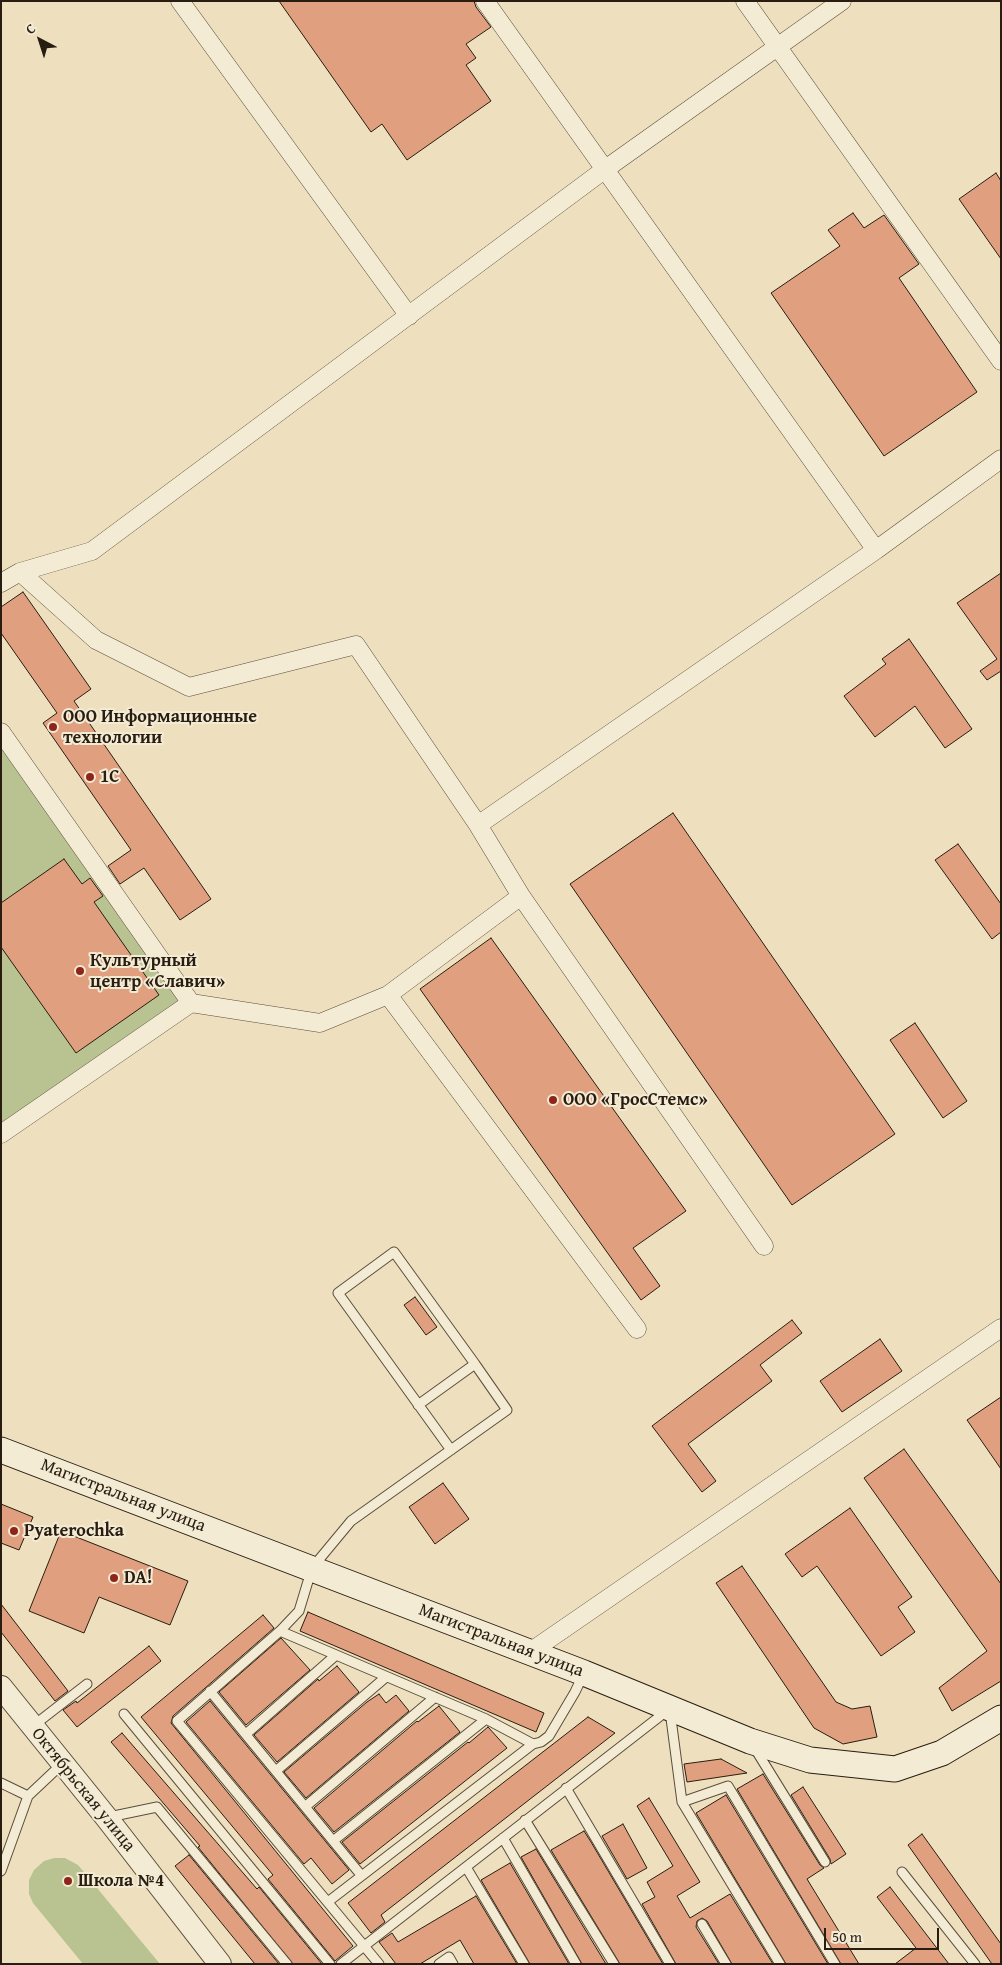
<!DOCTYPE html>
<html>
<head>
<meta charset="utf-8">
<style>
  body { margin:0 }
  #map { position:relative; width:1002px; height:1965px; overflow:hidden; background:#eee0be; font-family:"Gentium Book Plus",serif }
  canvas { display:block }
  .frame { position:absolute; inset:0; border:2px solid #281d10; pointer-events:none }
  .north { position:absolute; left:15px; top:15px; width:50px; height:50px; -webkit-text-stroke:4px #f4ebd5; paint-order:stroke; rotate:320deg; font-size:14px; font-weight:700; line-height:20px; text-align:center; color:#281d10 }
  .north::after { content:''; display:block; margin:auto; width:18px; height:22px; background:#281d10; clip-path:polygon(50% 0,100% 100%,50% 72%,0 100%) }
  .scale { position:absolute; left:824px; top:1928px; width:115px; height:22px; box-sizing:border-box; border:2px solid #281d10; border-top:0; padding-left:6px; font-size:15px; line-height:18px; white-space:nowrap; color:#281d10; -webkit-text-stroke:4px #f4ebd5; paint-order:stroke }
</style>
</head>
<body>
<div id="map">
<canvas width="1002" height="1965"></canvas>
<div class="frame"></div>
<div class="north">С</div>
<div class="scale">50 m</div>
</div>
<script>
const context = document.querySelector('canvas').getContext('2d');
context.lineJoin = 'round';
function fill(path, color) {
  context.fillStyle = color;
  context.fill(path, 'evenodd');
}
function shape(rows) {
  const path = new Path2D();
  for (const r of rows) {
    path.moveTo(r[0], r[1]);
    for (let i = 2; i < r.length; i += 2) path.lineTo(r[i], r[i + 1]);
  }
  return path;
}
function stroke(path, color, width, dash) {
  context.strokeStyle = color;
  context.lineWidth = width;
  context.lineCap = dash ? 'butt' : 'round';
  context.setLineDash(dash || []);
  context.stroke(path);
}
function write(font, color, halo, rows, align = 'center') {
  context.font = font + ' "Gentium Book Plus",serif';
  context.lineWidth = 4;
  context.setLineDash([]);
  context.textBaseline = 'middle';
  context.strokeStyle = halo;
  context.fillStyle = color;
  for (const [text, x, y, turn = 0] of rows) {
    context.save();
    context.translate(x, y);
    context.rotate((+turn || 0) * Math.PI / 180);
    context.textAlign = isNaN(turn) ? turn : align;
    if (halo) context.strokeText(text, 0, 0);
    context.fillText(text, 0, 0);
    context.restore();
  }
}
fill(shape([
  [1,732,191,1003,1,1134],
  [54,1858,65,1858,78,1865,160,1964,83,1964,33,1903,29,1894,29,1880,34,1870,44,1861]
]), '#b9c291');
const building = shape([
  [279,1,474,1,476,7,491,27,466,44,476,58,466,65,491,101,407,160,382,124,371,132,279,1],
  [996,173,1001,181,1001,259,959,199,996,173],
  [853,213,864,228,884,215,919,264,899,278,977,392,884,456,771,293,840,246,828,230,853,213],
  [1001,573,1001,671,987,680,980,671,997,659,957,603,1001,573],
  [23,592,91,689,74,701,211,899,180,920,144,868,120,884,108,866,131,850,43,723,57,713,1,633,1,607,23,592],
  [909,639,972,729,945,748,915,706,875,737,844,696,886,664,882,659,909,639],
  [673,813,895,1134,792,1205,570,884,673,813],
  [958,844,1001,904,1001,932,992,939,935,860,958,844],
  [64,859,82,884,90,878,103,896,94,902,159,995,76,1053,1,947,1,903,64,859],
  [491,938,686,1211,633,1248,660,1286,641,1300,420,989,491,938],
  [915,1023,967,1101,943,1118,890,1040,915,1023],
  [415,1297,437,1327,426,1335,404,1305,415,1297],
  [792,1320,802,1333,760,1365,772,1381,688,1444,716,1481,702,1492,652,1426,792,1320],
  [880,1339,902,1371,842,1412,820,1381,880,1339],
  [1001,1397,1001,1469,967,1420,1001,1397],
  [904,1449,1001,1584,1001,1681,952,1711,939,1688,987,1651,864,1478,904,1449],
  [443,1483,469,1519,435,1544,409,1507,443,1483],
  [1,1504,33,1517,19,1550,1,1543,1,1504],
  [850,1508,912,1597,898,1607,915,1632,881,1656,817,1566,802,1577,785,1554,850,1508],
  [61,1531,188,1581,170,1625,99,1597,84,1633,29,1611,61,1531],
  [742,1566,836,1702,852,1709,870,1706,877,1737,843,1744,814,1728,716,1583,742,1566],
  [1,1604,68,1691,55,1701,1,1632,1,1604],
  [308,1612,544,1713,536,1732,300,1631,308,1612],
  [263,1615,274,1628,173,1716,171,1723,353,1946,335,1961,268,1879,273,1875,141,1717,263,1615],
  [281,1638,310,1670,246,1725,219,1692,281,1638],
  [149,1646,161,1661,77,1727,63,1710,76,1701,77,1703,149,1646],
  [337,1666,359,1692,277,1762,254,1735,318,1679,319,1681,337,1666],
  [379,1694,386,1703,396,1695,409,1711,306,1798,284,1772,367,1702,379,1694],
  [210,1701,349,1870,332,1884,311,1858,304,1864,186,1722,210,1701],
  [439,1706,460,1732,334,1832,314,1808,417,1721,418,1722,439,1706],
  [588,1717,615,1733,381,1915,385,1922,371,1933,348,1903,588,1717],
  [488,1727,507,1748,360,1864,342,1842,468,1742,469,1743,488,1727],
  [122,1733,257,1889,259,1887,322,1964,293,1964,198,1847,200,1846,111,1742,122,1733],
  [721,1759,747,1773,687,1782,684,1764,721,1759],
  [763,1774,820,1865,824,1868,807,1879,859,1964,841,1964,737,1789,763,1774],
  [803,1787,846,1854,831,1864,830,1859,791,1795,803,1787],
  [726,1795,828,1964,786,1964,696,1813,726,1795],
  [649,1798,700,1882,677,1896,690,1918,730,1894,773,1964,732,1964,707,1921,702,1918,697,1921,696,1927,719,1964,676,1964,642,1904,655,1897,647,1882,673,1866,637,1806,649,1798],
  [623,1824,647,1868,627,1879,602,1836,623,1824],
  [584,1831,591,1842,663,1964,620,1964,551,1850,584,1831],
  [922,1834,1001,1944,1001,1964,992,1964,908,1845,922,1834],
  [536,1849,606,1964,582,1964,521,1857,536,1849],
  [189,1855,279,1964,255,1964,175,1866,189,1855],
  [510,1863,569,1964,530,1964,481,1880,510,1863],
  [890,1887,949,1964,895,1964,916,1948,877,1897,890,1887],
  [476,1896,517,1964,474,1964,460,1940,420,1964,396,1964,379,1942,392,1933,398,1942,476,1896]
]);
fill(building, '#e0a080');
stroke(building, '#281d10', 1);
const service = shape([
  [451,1450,338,1293,394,1252,475,1364],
  [280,1631,486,1719,533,1744,541,1742,549,1736,575,1692,583,1675],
  [210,1691,361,1875],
  [670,1711,682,1802,780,1964],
  [124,1714,330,1964],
  [33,1726,87,1684],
  [246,1734,336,1655],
  [754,1747,825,1862],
  [277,1770,386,1677],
  [1,1783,28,1796],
  [566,1788,670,1964],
  [682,1802,728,1786,835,1964],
  [306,1806,435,1697],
  [109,1817,157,1807,287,1964],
  [525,1820,614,1964],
  [503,1838,576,1964],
  [333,1841,486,1719],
  [466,1867,524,1964],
  [1,1871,28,1796,62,1764],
  [902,1872,975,1964],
  [329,1901,533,1744],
  [702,1924,726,1964],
  [341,1964,668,1710],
  [379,1964,177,1721,280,1631,299,1611,312,1568,351,1521,507,1410,475,1364,418,1405],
  [439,1964,449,1957,453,1964]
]);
const minor = shape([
  [180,1,409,316],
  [485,1,876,550],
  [745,1,1001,361],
  [20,572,96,640,189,687,356,645,478,825],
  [1,583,20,572,92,551,604,170,842,1],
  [1,732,191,1003,1,1134],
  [388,995,637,1329],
  [191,1003,320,1023,388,995,521,896],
  [764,1246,521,896,478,825,876,550,1001,459],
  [530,1652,1001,1328]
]);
const tertiary = shape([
  [1,1687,106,1817,220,1964]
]);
const secondary = shape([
  [1,1450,584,1673,750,1741,810,1760,895,1769,942,1753,1001,1718]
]);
stroke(service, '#5a4e3c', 11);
stroke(minor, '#5a4e3c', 19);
stroke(tertiary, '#5a4e3c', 24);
stroke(secondary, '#281d10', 27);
stroke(service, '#f4ebd5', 9);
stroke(minor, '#f4ebd5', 18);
stroke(tertiary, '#f4ebd5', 22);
stroke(secondary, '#f4ebd5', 25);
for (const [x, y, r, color] of [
  [53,727,5,"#8f2418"],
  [90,777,5,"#8f2418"],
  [80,971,5,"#8f2418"],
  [553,1100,5,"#8f2418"],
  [14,1531,5,"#8f2418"],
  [114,1578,5,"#8f2418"],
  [68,1881,5,"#8f2418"]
]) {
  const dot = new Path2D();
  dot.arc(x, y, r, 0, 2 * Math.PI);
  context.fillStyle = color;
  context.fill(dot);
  stroke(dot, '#f4ebd5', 2);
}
write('bold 18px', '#281d10', '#f4ebd5', [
  ["ООО Информационные",63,717],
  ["технологии",63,738],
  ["1С",100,777],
  ["Культурный",90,961],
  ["центр «Славич»",90,982],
  ["ООО «ГросСтемс»",563,1100],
  ["Pyaterochka",24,1531],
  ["DA!",124,1578],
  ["Школа №4",78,1881]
], 'left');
write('18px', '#281d10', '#f4ebd5', [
  ["Магистральная улица",123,1496,21],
  ["Магистральная улица",501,1641,21],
  ["Октябрьская улица",83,1790,51]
]);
</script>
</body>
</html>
